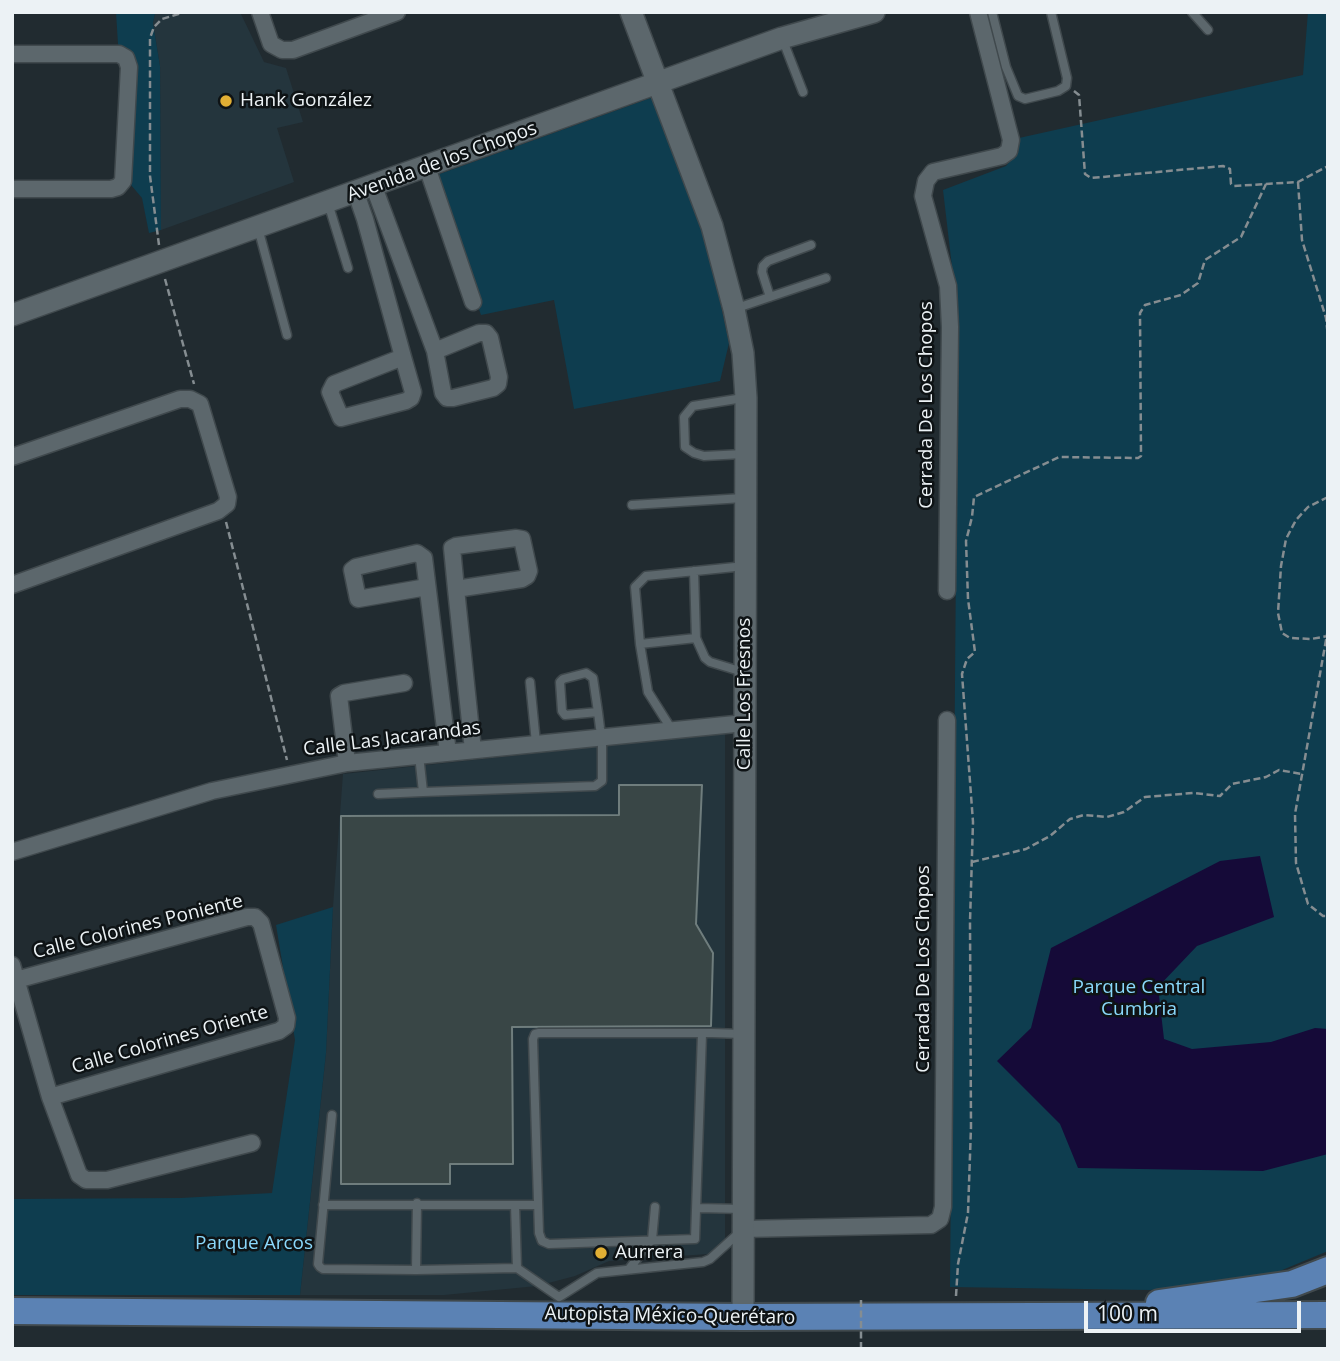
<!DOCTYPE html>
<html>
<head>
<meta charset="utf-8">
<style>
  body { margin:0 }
  #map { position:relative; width:1340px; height:1361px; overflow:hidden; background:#212b30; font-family:"Open Sans",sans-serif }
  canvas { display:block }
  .frame { position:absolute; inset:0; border:14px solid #ecf2f5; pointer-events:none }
  .scale { position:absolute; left:1084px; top:1301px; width:217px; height:32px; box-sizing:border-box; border:4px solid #ecf2f5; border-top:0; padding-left:9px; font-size:21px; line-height:24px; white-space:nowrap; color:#ecf2f5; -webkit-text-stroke:5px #0e1315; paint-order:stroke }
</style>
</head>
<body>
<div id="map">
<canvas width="1340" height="1361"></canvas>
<div class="frame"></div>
<div class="scale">100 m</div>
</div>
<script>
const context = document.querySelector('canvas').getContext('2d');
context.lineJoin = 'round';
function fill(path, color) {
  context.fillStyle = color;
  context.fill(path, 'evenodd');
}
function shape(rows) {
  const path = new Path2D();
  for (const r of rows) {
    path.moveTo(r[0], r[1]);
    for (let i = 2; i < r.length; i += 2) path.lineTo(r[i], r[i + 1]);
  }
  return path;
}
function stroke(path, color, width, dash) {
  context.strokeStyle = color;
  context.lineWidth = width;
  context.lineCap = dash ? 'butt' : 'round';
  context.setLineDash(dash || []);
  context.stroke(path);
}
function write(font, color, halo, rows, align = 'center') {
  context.font = font + ' "Open Sans",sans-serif';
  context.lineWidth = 5;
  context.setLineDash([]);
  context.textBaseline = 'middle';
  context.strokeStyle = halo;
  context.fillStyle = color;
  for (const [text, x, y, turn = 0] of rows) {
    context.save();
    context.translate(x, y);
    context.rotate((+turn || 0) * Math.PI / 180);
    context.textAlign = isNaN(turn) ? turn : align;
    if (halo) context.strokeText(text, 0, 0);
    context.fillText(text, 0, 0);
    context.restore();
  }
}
fill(shape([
  [167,12,240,12,264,62,286,68,303,122,277,128,294,182,161,230,160,66,153,23,155,14],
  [725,733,725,1239,718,1247,708,1254,609,1261,575,1276,537,1286,444,1295,300,1295,326,1053,333,907,343,774]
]), '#24353d');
fill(shape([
  [116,12,167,12,155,14,153,23,160,66,161,230,149,233,142,198,131,185,136,66,118,44],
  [1308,12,1328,12,1328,1251,1275,1273,1207,1285,1150,1290,950,1287,958,318,943,190,1006,166,1018,152,1019,138,1303,75],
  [659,95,704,228,729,343,720,381,574,409,554,300,481,315,434,176],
  [333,907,326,1053,300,1295,12,1295,12,1199,181,1198,272,1193,295,1040,276,925]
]), '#0e3d4f');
fill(shape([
  [1260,856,1274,917,1197,946,1158,987,1164,1039,1192,1049,1271,1042,1315,1028,1328,1029,1328,1154,1263,1171,1078,1168,1060,1124,997,1061,1031,1028,1051,948,1220,861]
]), '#150a38');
const building = shape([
  [619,785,702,785,696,924,713,953,711,1026,512,1027,513,1164,450,1164,450,1184,341,1184,341,816,619,815,619,785]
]);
fill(building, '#394646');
stroke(building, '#6f7d7d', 2);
const service = shape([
  [992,12,1006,67,1018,96,1025,99,1058,91,1066,86,1067,78,1051,12],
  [1192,12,1208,30],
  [782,38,803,92],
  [328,203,348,268],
  [258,228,287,335],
  [770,297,762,272,763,266,768,261,811,245],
  [734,309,826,278],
  [743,398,693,406,684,417,685,447,694,453,704,456,743,454],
  [632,505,743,498],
  [694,571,696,638,640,644,635,587,646,576,745,566],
  [696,638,705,658,710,662,743,672],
  [640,644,648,692,672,730],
  [530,682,536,743],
  [419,755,423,792,595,786,602,781,602,737,600,728,598,712,593,678,586,673,563,679,560,682,562,711,565,715,598,712],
  [378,794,423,792],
  [702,1034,695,1239,549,1244,542,1241,539,1233,533,1039,535,1034,539,1033,712,1033,743,1034],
  [332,1115,318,1264,320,1267,323,1269,416,1270,517,1268],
  [323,1205,538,1205],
  [515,1205,517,1268,559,1297],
  [697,1208,743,1209],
  [629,1269,652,1240,655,1207],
  [416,1270,417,1203],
  [559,1297,597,1273,703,1262,710,1259,740,1232]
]);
const minor = shape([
  [260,12,271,44,282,50,293,50,397,12],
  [12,54,119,54,126,58,129,67,123,181,118,187,111,189,12,189],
  [427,167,473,302],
  [374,187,435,351,443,393,447,398,453,398,493,388,498,384,499,377,490,338,486,333,479,333,435,351],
  [356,193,365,219,403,357,413,392,411,398,406,401,341,418,330,392,334,384,403,357],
  [12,457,180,399,190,399,200,404,228,497,227,504,218,511,12,585],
  [427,587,358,599,352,570,356,567,417,553,424,558,448,753],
  [456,589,522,579,527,576,529,571,522,539,516,538,456,546,452,548,456,589,473,750],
  [947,591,950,327,948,286,923,196,926,181,933,172,1002,156,1009,151,1011,140,978,12],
  [347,763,339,696,344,693,404,683],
  [12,852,212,791,347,763,745,723],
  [12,965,50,1097,79,1175,86,1180,107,1180,252,1143],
  [16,980,247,917,255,917,261,923,287,1018,286,1026,279,1031,50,1097],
  [743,1229,931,1225,940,1219,943,1207,947,720]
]);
const tertiary = shape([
  [631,12,712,226,734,309,743,353,746,398,743,1317],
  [12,315,782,38,874,12]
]);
const primary = shape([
  [1159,1303,1292,1284,1328,1270],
  [12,1311,743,1317,1328,1315]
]);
stroke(service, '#40494d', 11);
stroke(minor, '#40494d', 19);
stroke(tertiary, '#40494d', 24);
stroke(primary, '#40494d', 30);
stroke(shape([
  [1074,91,1079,95,1085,174,1091,178,1223,166,1230,169,1231,184,1234,186,1298,182,1328,166],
  [1298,182,1302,240,1326,318,1328,337],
  [159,245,150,176,150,38,154,27,162,19,185,12],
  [165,279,194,384],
  [1328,497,1308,507,1296,520,1286,539,1281,566,1278,613,1282,633,1290,638,1311,639,1328,636],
  [226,522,287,760],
  [1328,629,1295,814,1296,863,1308,904,1323,916,1328,916],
  [972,862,1026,849,1050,836,1070,819,1084,815,1107,817,1124,812,1145,797,1193,793,1220,796,1232,784,1266,777,1279,770,1302,774],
  [956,1296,958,1264,968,1213,971,1127,970,922,973,822,962,674,967,659,975,652,968,599,966,541,972,517,974,497,1059,457,1138,458,1141,456,1140,313,1145,305,1181,295,1198,283,1205,260,1241,237,1266,184]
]), '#858d91', 2.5, [7, 3.5]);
stroke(service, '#5c676c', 8);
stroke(minor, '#5c676c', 16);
stroke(tertiary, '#5c676c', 21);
stroke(primary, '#5b82b4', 26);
stroke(shape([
  [861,1349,861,1298]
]), '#858d91', 2.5, [7, 3.5]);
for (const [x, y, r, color] of [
  [226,101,7,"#e1af34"],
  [601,1253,7,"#e1af34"]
]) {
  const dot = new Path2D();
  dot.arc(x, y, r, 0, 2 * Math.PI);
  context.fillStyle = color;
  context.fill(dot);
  stroke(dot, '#0e1315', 2.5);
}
write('19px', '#ecf2f5', '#0e1315', [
  ["Hank González",240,101],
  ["Aurrera",615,1253]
], 'left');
write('19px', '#ecf2f5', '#0e1315', [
  ["Avenida de los Chopos",442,162,-20],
  ["Cerrada De Los Chopos",927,405,-90],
  ["Calle Los Fresnos",745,694,-90],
  ["Calle Las Jacarandas",392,739,-7],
  ["Calle Colorines Poniente",138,927,-14],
  ["Cerrada De Los Chopos",924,969,-90],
  ["Calle Colorines Oriente",170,1040,-16],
  ["Autopista México-Querétaro",670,1316,1]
]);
write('19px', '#8ad8fb', '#0e1315', [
  ["Parque Central",1139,988],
  ["Cumbria",1139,1010],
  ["Parque Arcos",254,1244]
]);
</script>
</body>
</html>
